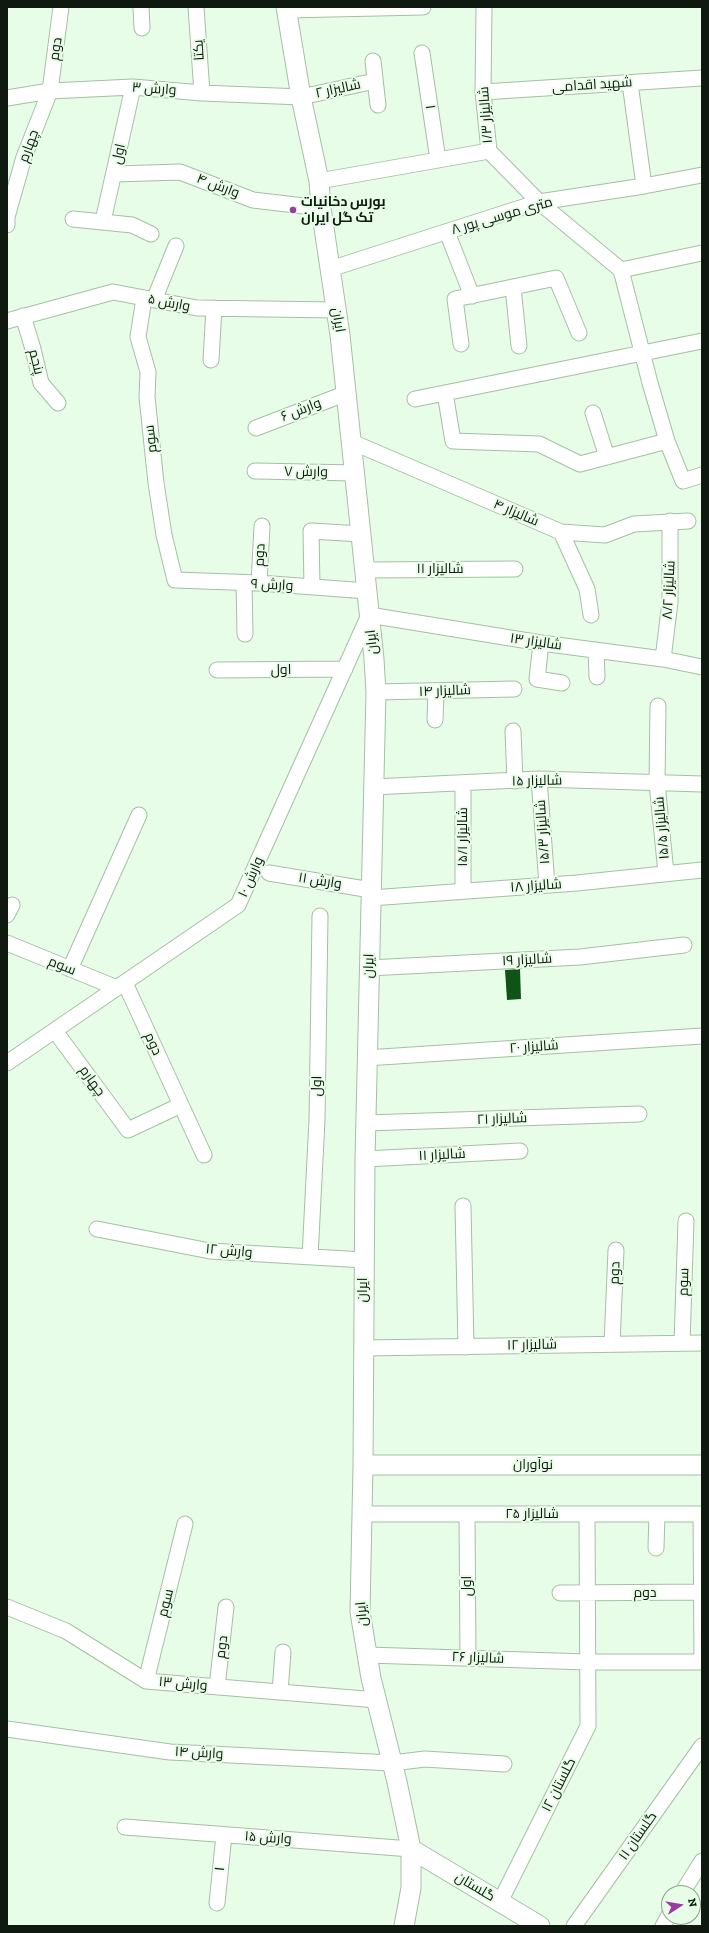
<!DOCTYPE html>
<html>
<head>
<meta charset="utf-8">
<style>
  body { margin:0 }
  #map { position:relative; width:709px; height:1933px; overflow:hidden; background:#e7fde7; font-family:"Zilla Slab",serif }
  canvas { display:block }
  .frame { position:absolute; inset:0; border:8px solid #0f190f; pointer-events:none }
  .north { position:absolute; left:661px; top:1885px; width:40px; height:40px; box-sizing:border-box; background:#e7fde7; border:1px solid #91a291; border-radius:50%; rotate:78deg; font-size:11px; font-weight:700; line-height:16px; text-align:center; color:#0f190f }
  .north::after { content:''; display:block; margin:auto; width:14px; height:18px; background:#9b3ba3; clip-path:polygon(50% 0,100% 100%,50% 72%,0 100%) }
</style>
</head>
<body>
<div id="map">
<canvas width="709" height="1933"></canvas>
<div class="frame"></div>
<div class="north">N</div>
</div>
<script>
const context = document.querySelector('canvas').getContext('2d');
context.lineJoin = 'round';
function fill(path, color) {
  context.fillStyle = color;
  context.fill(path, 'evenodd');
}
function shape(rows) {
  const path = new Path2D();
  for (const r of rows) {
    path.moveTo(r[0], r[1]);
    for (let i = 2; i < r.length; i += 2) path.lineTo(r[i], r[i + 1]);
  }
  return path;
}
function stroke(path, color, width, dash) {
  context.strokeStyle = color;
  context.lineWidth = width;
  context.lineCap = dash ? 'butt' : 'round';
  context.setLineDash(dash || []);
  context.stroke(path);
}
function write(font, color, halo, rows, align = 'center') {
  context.font = font + ' "Zilla Slab",Cairo,serif';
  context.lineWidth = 4;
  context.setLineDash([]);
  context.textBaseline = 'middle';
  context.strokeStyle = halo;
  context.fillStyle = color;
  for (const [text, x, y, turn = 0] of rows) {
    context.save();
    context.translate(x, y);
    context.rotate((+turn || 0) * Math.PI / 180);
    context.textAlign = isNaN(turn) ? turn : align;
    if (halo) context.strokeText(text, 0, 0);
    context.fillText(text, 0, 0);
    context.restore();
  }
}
fill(shape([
  [520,969,521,999,507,1000,505,970]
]), '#0f5316');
const minor = shape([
  [141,7,142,28],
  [196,7,202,93],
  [484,7,483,92,489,151,539,202,621,270,650,383,667,441,683,481,702,475],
  [287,10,423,7],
  [422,53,438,160],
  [373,61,378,105],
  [630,83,644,186],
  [483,92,702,78],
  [7,98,50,91,133,87,202,93,301,97,375,81],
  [115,174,180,172,253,200,321,208],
  [319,181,489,151],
  [73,219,132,225,151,234],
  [103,221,133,87],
  [7,225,7,217,24,157,50,91,61,7],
  [447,232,472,296],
  [330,269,539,202,644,186,702,175],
  [621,270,702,253],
  [513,287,519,346],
  [144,298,138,337,148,372,147,397,156,483,164,535,175,580,259,583,368,591],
  [154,300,176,246],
  [23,316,33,349,41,383,58,403],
  [7,321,113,292,197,308,336,310],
  [461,344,455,299,556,278,579,333],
  [211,360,214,308],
  [445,393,453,441,539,444,580,464,667,441],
  [415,399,702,341],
  [593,413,607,457],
  [256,428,347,393],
  [352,442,561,532,605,535,634,524,688,521],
  [255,471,356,473],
  [561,532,587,589,591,615],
  [366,570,515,569],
  [244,583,245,634],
  [259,583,262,526],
  [312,587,311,531,362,534],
  [541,643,537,679,562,683],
  [596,650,597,677],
  [663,659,670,602,670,521],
  [217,670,345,669],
  [376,692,514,689],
  [658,706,657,783,666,873],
  [435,720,436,691],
  [513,731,515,781],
  [539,779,547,885],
  [373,787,539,779,702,784],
  [269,873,371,890],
  [463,891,463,783],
  [371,898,577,883,702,870],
  [7,915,12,905],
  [7,943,117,988],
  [369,968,580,957,684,945],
  [70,969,139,815],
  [125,983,204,1155],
  [55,1031,128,1130,181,1105],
  [366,1058,702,1036],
  [7,1063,238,905,369,615,541,643,663,659,702,667],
  [366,1123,639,1114],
  [365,1159,520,1151],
  [463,1206,466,1347],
  [97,1229,210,1251,364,1260],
  [310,1257,317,1120,320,916],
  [682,1343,686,1221],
  [612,1344,616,1250],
  [363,1348,702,1343],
  [361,1514,702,1514],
  [467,1514,468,1658],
  [701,1514,702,1662],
  [656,1548,657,1514],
  [560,1593,702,1592],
  [7,1607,66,1631,146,1681,377,1700],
  [367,1655,588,1662,702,1662],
  [146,1681,185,1524],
  [217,1687,226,1607],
  [280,1692,283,1652],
  [7,1729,170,1752,392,1763,425,1759,504,1764],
  [125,1827,411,1849],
  [682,1893,702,1861],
  [500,1902,588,1726,587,1514],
  [217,1903,224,1835],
  [574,1926,702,1746],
  [663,1926,669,1915]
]);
const tertiary = shape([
  [286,7,301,97,319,181,321,208,340,335,374,659,376,692,365,1159,363,1465,360,1612,371,1678,397,1782,411,1849,411,1888,404,1926],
  [363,1465,702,1465],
  [411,1849,540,1926]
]);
stroke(minor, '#a4bfa4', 17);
stroke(tertiary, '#a4bfa4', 21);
stroke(minor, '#fff', 15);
stroke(tertiary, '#fff', 19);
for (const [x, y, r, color] of [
  [293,210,4,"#9b3ba3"]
]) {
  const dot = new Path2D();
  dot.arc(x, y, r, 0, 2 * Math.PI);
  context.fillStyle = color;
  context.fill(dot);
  stroke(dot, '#e7fde7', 1.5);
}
write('14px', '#0f190f', '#e7fde7', [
  ["دوم",56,49,-82],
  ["يکتا",199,50,-94],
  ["شهید اقدامی",592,85,-4],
  ["وارش ۳",154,89,4],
  ["شاليزار ۲",338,89,-12],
  ["۱",430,107,81],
  ["شالیزار ۱/۳",486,115,-94],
  ["چهارم",29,146,-70],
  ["اول",119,154,-78],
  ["وارش ۴",218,186,21],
  ["۸ متری موسی پور",502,216,-16],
  ["وارش ۵",169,303,11],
  ["ایران",338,320,81],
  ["پنجم",36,362,76],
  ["وارش ۶",301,410,-21],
  ["سوم",151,439,-97],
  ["وارش ۷",306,472,1],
  ["شالیزار ۴",516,513,23],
  ["دوم",260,555,-87],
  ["شالیزار ۱۱",440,569],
  ["وارش ۹",272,585,3],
  ["شالیزار ۸/۲",669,590,-87],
  ["ایران",372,642,-96],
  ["شالیزار ۱۳",536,642,8],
  ["اول",281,670,-1],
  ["شالیزار ۱۴",445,691,-2],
  ["شالیزار ۱۵",537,781,-1],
  ["شالیزار ۱۵/۵",662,828,-95],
  ["شالیزار ۱۵/۳",543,832,-94],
  ["شالیزار ۱۵/۱",463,837,-90],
  ["وارش ۱۰",251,877,-66],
  ["وارش ۱۱",320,881,9],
  ["شالیزار ۱۸",536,886,-4],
  ["شالیزار ۱۹",527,960,-3],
  ["سوم",62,966,22],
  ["ایران",369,966,-88],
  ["دوم",153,1044,66],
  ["شالیزار ۲۰",534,1047,-4],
  ["چهارم",92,1081,54],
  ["اول",317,1086,-89],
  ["شالیزار ۲۱",502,1119,-2],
  ["شالیزار ۱۱",442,1155,-3],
  ["وارش ۱۲",229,1251,5],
  ["دوم",615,1273,-88],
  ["سوم",684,1282,-88],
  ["ایران",363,1290,-90],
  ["شالیزار ۱۲",532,1345,-1],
  ["نوآوران",533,1465],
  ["شالیزار ۲۵",532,1514],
  ["اول",467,1586,-90],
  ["دوم",645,1593],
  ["سوم",166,1603,-76],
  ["ایران",362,1614,-95],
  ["دوم",222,1647,-83],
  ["شالیزار ۲۶",478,1658,2],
  ["وارش ۱۳",183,1684,5],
  ["وارش ۱۴",199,1753,3],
  ["گلستان ۱۲",559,1785,-63],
  ["گلستان ۱۱",638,1836,-55],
  ["وارش ۱۵",268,1838,4],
  ["۱",220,1869,-84],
  ["گلستان",475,1887,31]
]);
write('bold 14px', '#0f190f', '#e7fde7', [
  ["بورس دخانیات",301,202],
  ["تک گل ایران",301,218]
], 'left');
</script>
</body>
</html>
